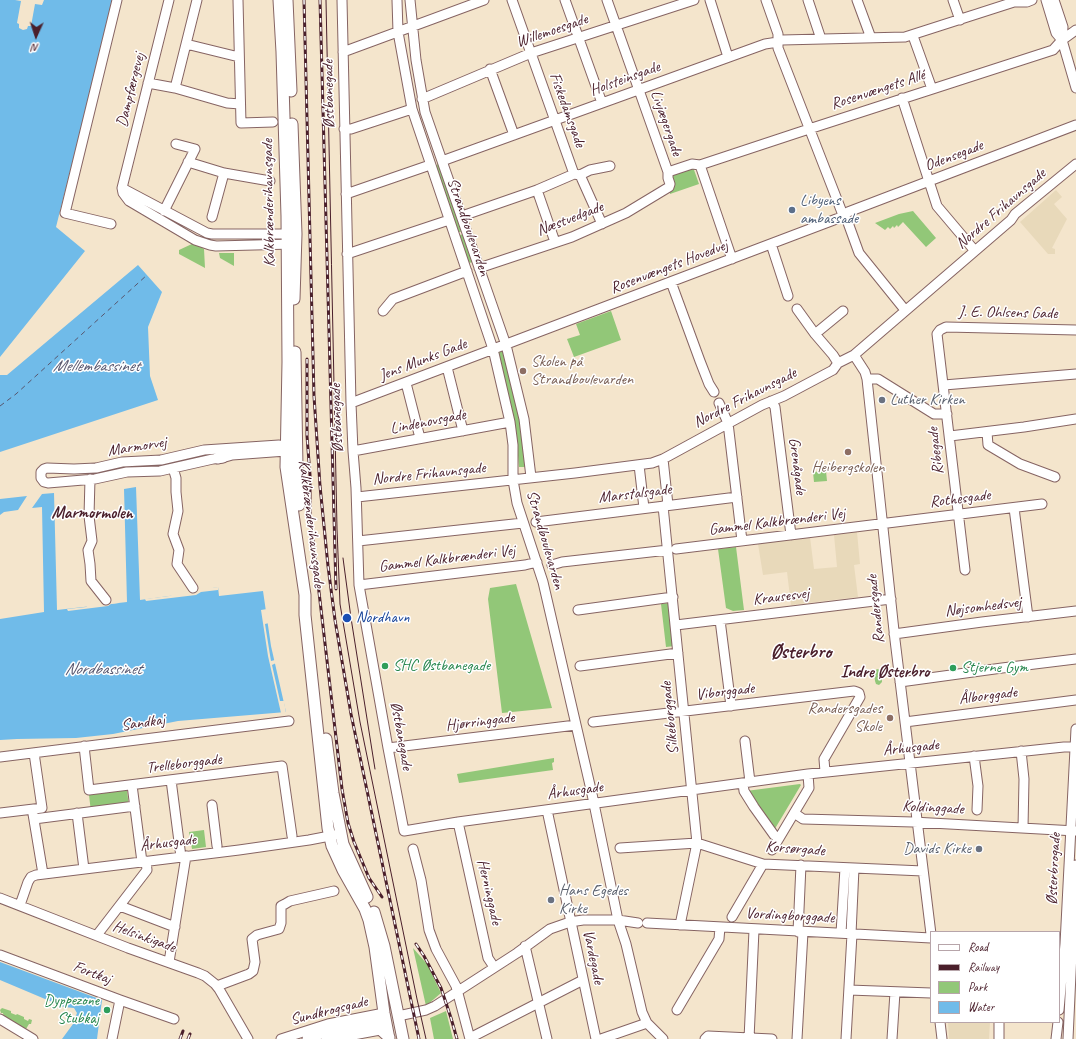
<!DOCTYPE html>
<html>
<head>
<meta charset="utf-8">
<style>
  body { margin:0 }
  #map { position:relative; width:1076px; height:1039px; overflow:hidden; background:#f4e5cc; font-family:Caveat,sans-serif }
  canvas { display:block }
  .legend { position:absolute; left:930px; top:931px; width:130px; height:92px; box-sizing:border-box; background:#fff; border:1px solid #b7a5aa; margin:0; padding:5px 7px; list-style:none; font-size:12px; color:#4a1f2b }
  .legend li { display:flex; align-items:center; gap:8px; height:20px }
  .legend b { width:20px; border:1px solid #b7a5aa }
  .north { position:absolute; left:16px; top:16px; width:40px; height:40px; -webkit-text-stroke:3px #fff; paint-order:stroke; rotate:183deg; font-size:11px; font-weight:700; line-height:16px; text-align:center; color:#4a1f2b }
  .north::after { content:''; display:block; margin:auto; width:14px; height:18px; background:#4a1f2b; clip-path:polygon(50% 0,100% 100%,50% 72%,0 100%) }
</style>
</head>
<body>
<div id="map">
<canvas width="1076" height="1039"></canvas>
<ul class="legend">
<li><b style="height:5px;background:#fff"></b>Road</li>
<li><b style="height:5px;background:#4a1f2b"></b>Railway</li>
<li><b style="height:11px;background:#92c778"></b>Park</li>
<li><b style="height:11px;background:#70bbe9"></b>Water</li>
</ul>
<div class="north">N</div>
</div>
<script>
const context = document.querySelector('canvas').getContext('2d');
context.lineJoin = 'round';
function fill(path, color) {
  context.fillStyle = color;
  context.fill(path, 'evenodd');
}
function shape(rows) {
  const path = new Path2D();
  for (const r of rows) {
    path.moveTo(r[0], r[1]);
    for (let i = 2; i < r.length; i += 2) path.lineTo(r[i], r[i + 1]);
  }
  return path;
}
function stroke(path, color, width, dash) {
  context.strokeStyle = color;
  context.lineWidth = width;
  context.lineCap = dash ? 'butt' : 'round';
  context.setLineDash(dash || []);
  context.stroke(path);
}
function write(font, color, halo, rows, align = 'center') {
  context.font = font + ' Caveat,sans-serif';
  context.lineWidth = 3;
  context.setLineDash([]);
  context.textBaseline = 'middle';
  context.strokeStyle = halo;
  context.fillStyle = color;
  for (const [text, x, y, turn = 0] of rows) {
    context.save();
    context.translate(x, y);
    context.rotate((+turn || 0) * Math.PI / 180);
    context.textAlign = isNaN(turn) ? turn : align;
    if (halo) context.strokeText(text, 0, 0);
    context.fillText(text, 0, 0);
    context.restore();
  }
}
fill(shape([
  [1056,190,1062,197,1054,204,1067,219,1052,248,1055,249,1055,254,1048,254,1020,222],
  [857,532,860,564,854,565,858,597,791,605,787,572,763,575,758,544,810,537,814,569,837,567,834,535],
  [948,1022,990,1022,989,1039,949,1039]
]), '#e8d9ba');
fill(shape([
  [438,163,464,231,456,233,434,171],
  [693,167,699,184,670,194,670,175],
  [913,211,936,238,926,247,903,222,898,227,897,225,894,228,893,226,890,229,888,227,885,230,875,223,899,214],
  [466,233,475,262,467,263,457,236],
  [194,243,204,249,205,268,179,254,179,250],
  [219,253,234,253,234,266,220,258],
  [611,311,621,340,574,357,567,339,580,335,576,324],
  [505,351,521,426,525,467,519,467,517,444,496,352],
  [826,471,827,481,814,482,813,472],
  [736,547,744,610,733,611,726,608,718,549],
  [516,584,552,708,502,713,488,599,490,588],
  [670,603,675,646,666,647,661,604],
  [877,669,880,670,881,672,882,682,879,685,876,684,875,681,874,672],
  [554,758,554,762,552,763,553,770,459,783,457,774],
  [800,784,801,785,773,832,746,791],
  [127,790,129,808,91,812,89,795],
  [204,830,206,847,192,849,189,832],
  [413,948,427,964,441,993,426,1006],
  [2,1008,11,1011,11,1013,16,1015,17,1014,24,1017,24,1019,28,1021,29,1019,32,1020,31,1024,29,1024,26,1029,27,1030,4,1018,3,1013,1,1013,0,1010],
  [446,1011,453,1039,434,1039,430,1018]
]), '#92c778');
fill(shape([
  [0,0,15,0,21,1,17,23,19,24,19,28,23,30,27,29,28,26,31,26,35,4,42,5,44,0,113,0,56,227,85,251,0,357],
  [138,265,162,292,148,327,150,376,158,400,0,452,0,375,7,375],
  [136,487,140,600,169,596,218,587,219,596,263,591,271,646,286,712,178,721,113,734,76,738,17,739,0,740,0,619,44,612,42,507,32,508,42,494,54,493,57,610,127,602,124,489],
  [27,496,18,510,4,512,0,515,0,499],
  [0,958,106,998,105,1013,99,1039,62,1039,73,1024,77,1013,74,1008,64,1007,0,980]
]), '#70bbe9');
fill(shape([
  [218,587,218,590,201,592,196,595,146,601,145,599,169,596,177,593,196,589],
  [117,601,119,603,111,604,108,606,68,611,67,609,86,607,90,604],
  [267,609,269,623,265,624,270,655,271,661,275,660,276,663,272,665,280,701,284,701,286,713,281,713,268,656,261,610],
  [0,958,108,999,107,1004,112,1006,112,1012,109,1015,105,1015,101,1039,97,1039,102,1000,0,962]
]), '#f4e5cc');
stroke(shape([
  [0,406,16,394,147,275]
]), '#57566e', 1, [5, 4]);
const minor = shape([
  [169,0,122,188,123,193,129,201,195,240,210,245,216,246,293,244],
  [238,0,241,123,273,122],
  [342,0,351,403,353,451,356,488,359,585,388,748,404,831,458,822,808,774,1064,747,1075,747],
  [397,0,398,32,412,109,493,349,510,422,513,445,513,480,517,503,543,582,592,794,618,920,626,944,642,1012,647,1023,663,1039],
  [410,0,416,60,425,112,506,345,524,419,531,477],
  [512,0,574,174,580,175,602,224],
  [565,0,602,103],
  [710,0,728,57],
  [766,0,778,34,778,48,843,215,847,220,859,253,905,310],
  [808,0,821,39],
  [857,0,871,38],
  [953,0,960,20],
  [1046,0,1056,33,1062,40],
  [1054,0,1063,27,1062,40,1076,88],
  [913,36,932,89],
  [186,44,239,57],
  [343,52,484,0],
  [490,69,514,135],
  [148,83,175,88,227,103,240,104],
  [175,88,197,0],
  [902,98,937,206,975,251],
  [422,99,531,53,694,0],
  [344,129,351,129,412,109],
  [442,161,765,44,778,42,782,40,905,37,1014,2,1027,2,1032,0],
  [188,162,224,173,270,181],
  [668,172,692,164,700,165],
  [580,175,590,170,610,166],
  [122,188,207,233,212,234,293,234],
  [537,190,555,242],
  [346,194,430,165],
  [164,211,195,149,176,144],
  [462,216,537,190,574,174],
  [212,217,224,173],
  [111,224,65,213,117,0],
  [771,244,788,296],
  [347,254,449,220],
  [732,259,700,165,809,129,1053,50,1062,40,1076,30],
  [479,268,572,237,626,213,669,187,670,184,668,178,668,172,607,0],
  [671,282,700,361,709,384,714,392],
  [797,309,815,334,833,355,838,363],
  [383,311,393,299,467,271],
  [815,334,843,311],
  [854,355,865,372,867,379,895,640,931,934],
  [447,367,463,431],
  [867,379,878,379,934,414,947,414],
  [406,383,420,438],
  [944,385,1076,374],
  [771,401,775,407,791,535],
  [351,403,839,218,848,212,1076,125],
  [719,403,728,423,742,541],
  [987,432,988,445,1020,464,1055,477],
  [950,436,1024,427,1076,419],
  [353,451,510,422],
  [223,458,213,459,160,471,127,472,95,479,48,483,44,482,41,478,41,472,44,469,47,468,74,469,96,468,122,462,161,460,204,450,279,445],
  [663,459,668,505],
  [639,465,644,508],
  [173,468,176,478,176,492,178,511,173,534,179,550,177,564,193,588],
  [90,479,89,516,92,541,88,550,90,564,91,581,106,600],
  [357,497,575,473,652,463,663,459,762,405,784,396,833,370,838,363,854,355,1011,220,1015,214,1076,164],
  [663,506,697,843,680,925],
  [1014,508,1028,617],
  [536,522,737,497],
  [358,541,523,523],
  [676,549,1042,504],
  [552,565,562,562,668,550],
  [965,570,937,334,940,330,946,327,1076,330],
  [359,585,525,565,537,562],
  [578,610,673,597],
  [720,620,731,706],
  [676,625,891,599],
  [894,634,982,622,1076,611],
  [580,666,678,653],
  [900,682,1002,668,1076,659],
  [593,722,854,691,857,692,859,693,860,697,824,759,825,772],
  [905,722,1076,700],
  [745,741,750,782],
  [84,746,89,790,282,766,292,836],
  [388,748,576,725],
  [1021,751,1024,779,1023,828],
  [974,756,978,786,977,810],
  [0,757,289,721],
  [171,780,181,857],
  [743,783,744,791,754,807,774,835,778,838],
  [132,785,142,862],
  [212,805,217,846],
  [547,810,596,1039],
  [0,813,42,808,34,753],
  [77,813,84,869],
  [794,813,803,819,913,822,1076,831],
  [33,814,43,874],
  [34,819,135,806],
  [458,822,488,958,494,967],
  [620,848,697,843,763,864,923,871],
  [413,849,421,880,429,930,436,949,456,986,470,1039],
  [772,850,809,788,808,774],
  [0,898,128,948,198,973,205,976,215,984,219,989,248,1039],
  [20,905,28,882,31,877,36,875,239,850,309,840,335,835],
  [120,906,175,927],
  [732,917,763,864],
  [647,923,931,938],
  [798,932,801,865],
  [841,933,845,868],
  [851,934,854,868],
  [97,935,147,870,146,861],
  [525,946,547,1039],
  [0,955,120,1000,174,1019],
  [169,962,186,856],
  [217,986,249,974,253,971,255,962,252,939,257,935,279,929,281,923,281,906,285,904,290,901,334,891],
  [849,990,931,993],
  [677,1010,719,939,720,927],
  [1059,1010,1065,944,1076,729],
  [398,1016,426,1010,435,1006,517,953,550,929,570,922,583,920,618,920,638,923],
  [0,1019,33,1039],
  [940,1022,942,1039],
  [470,1038,583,980],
  [112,1039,120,1000],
  [281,1039,328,1024,384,1013],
  [307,1039,324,1033,385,1020],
  [601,1039,647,1023],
  [705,1039,708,1036,772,1039],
  [749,1039,754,930],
  [797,1039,803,932],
  [846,1039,852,934],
  [892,1039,895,992],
  [999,1039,999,1022],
  [1056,1039,1058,1022],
  [1068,1039,1076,865]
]);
const major = shape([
  [279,0,282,52,287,216,288,362,286,467,305,595,305,615,328,828,332,846,343,870,365,909,369,920,375,947,384,1013,389,1039],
  [287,0,291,91],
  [292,124,296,234,294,299],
  [295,352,297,467,299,505],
  [218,458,232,454,286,450,292,448],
  [326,739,333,793,343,844,367,897],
  [374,912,384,946,403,1039],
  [327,1039,380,1029,389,1037]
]);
stroke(minor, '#866463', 11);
stroke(major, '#866463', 13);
stroke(minor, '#fff', 9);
stroke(major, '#fff', 11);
stroke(shape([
  [326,0,337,529,340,604,360,722,417,999,426,1039],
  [343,558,351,618,375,769]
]), '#4a1f2b', 1);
const rail = shape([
  [304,0,314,396,320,486,328,566,335,620,351,714,419,1039],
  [320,0,336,589],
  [307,359,307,436,310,475,310,515,342,789,348,823,354,842,369,878,382,897],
  [416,944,424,956,441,988,451,1018,457,1039],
  [180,1039,183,1031],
  [188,1039,190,1034]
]);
stroke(rail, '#4a1f2b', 3);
stroke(rail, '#fff', 1.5, [4.5]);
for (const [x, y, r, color] of [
  [792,210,4,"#5c6f8a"],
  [523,371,4,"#8d6e63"],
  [882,400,4,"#6b7280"],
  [848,452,4,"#8d6e63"],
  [347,618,5,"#1a4fb4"],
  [385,666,4,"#2e9e5b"],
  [953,668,4,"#2e9e5b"],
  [890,718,4,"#8d6e63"],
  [979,849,4,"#6b7280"],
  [551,900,4,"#6b7280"],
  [107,1010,4,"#2e9e5b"]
]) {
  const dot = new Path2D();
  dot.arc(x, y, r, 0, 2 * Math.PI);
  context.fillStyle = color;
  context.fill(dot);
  stroke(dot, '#fff', 1.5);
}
write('16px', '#4a1f2b', '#fff', [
  ["Willemoesgade",552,31,-19],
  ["Holsteinsgade",625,79,-20],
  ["Dampfærgevej",131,90,-76],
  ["Rosenvængets Allé",878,90,-18],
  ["Østbanegade",329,94,-91],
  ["Fiskedamsgade",567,110,70],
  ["Livjægergade",666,123,71],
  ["Odensegade",954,156,-21],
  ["Kalkbrænderihavnsgade",269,203,-91],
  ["Nordre Frihavnsgade",1001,209,-41],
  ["Næstvedgade",570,219,-21],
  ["Strandboulevarden",468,227,71],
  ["Rosenvængets Hovedvej",669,267,-21],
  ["J. E. Ohlsens Gade",1008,313,1],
  ["Jens Munks Gade",423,360,-21],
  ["Nordre Frihavnsgade",745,398,-27],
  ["Østbanegade",337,418,-92],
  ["Lindenovsgade",428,422,-11],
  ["Marmorvej",137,447,-9],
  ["Ribegade",936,451,-97],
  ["Grenågade",797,466,83],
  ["Nordre Frihavnsgade",429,474,-6],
  ["Marstalsgade",635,494,-7],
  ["Rothesgade",960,499,-7],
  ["Gammel Kalkbrænderi Vej",777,522,-7],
  ["Kalkbrænderihavnsgade",311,524,83],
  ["Strandboulevarden",545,540,74],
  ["Gammel Kalkbrænderi Vej",447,559,-7],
  ["Krausesvej",781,597,-7],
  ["Nøjsomhedsvej",983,607,-7],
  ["Randersgade",876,609,-96],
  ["Viborggade",725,692,-7],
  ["Ålborggade",988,696,-7],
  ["Silkeborggade",670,718,-96],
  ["Hjørringgade",480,722,-7],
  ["Sandkaj",143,723,-8],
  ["Østbanegade",401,736,80],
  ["Århusgade",911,748,-6],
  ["Trelleborggade",184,764,-7],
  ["Århusgade",575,791,-8],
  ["Koldinggade",933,808,3],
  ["Århusgade",168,843,-7],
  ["Korsørgade",795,849,4],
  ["Østerbrogade",1054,869,-87],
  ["Herninggade",489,892,77],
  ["Vordingborggade",790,916,3],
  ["Helsinkigade",144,937,20],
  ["Vardegade",593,957,78],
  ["Fortkaj",92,973,21],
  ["Sundkrogsgade",329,1011,-14]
]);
write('16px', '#4e5e75', '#fff', [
  ["Libyens",800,201],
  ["ambassade",800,219]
], 'left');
write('16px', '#785e54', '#fff', [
  ["Skolen på",531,362],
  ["Strandboulevarden",531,380],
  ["Heibergskolen",848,468,"center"],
  ["Randersgades",882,709,"right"],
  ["Skole",882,727,"right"]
], 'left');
write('16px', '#5b616d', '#fff', [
  ["Luther Kirken",890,400],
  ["Davids Kirke",971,849,"right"],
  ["Hans Egedes",559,891],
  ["Kirke",559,909]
], 'left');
write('16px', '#164399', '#fff', [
  ["Nordhavn",356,618]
], 'left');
write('16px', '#27864d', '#fff', [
  ["SHC Østbanegade",393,666],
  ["Stjerne Gym",961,668],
  ["Dyppezone",99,1001,"right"],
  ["Stubkaj",99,1019,"right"]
], 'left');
write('italic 17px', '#57566e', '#fff', [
  ["Mellembassinet",96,367],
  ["Nordbassinet",103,670]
]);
write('bold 17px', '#4a1f2b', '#fff', [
  ["Marmormolen",92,514],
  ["Indre Østerbro",885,673]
]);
write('bold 20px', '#4a1f2b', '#fff', [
  ["Østerbro",801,653]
]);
</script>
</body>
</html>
